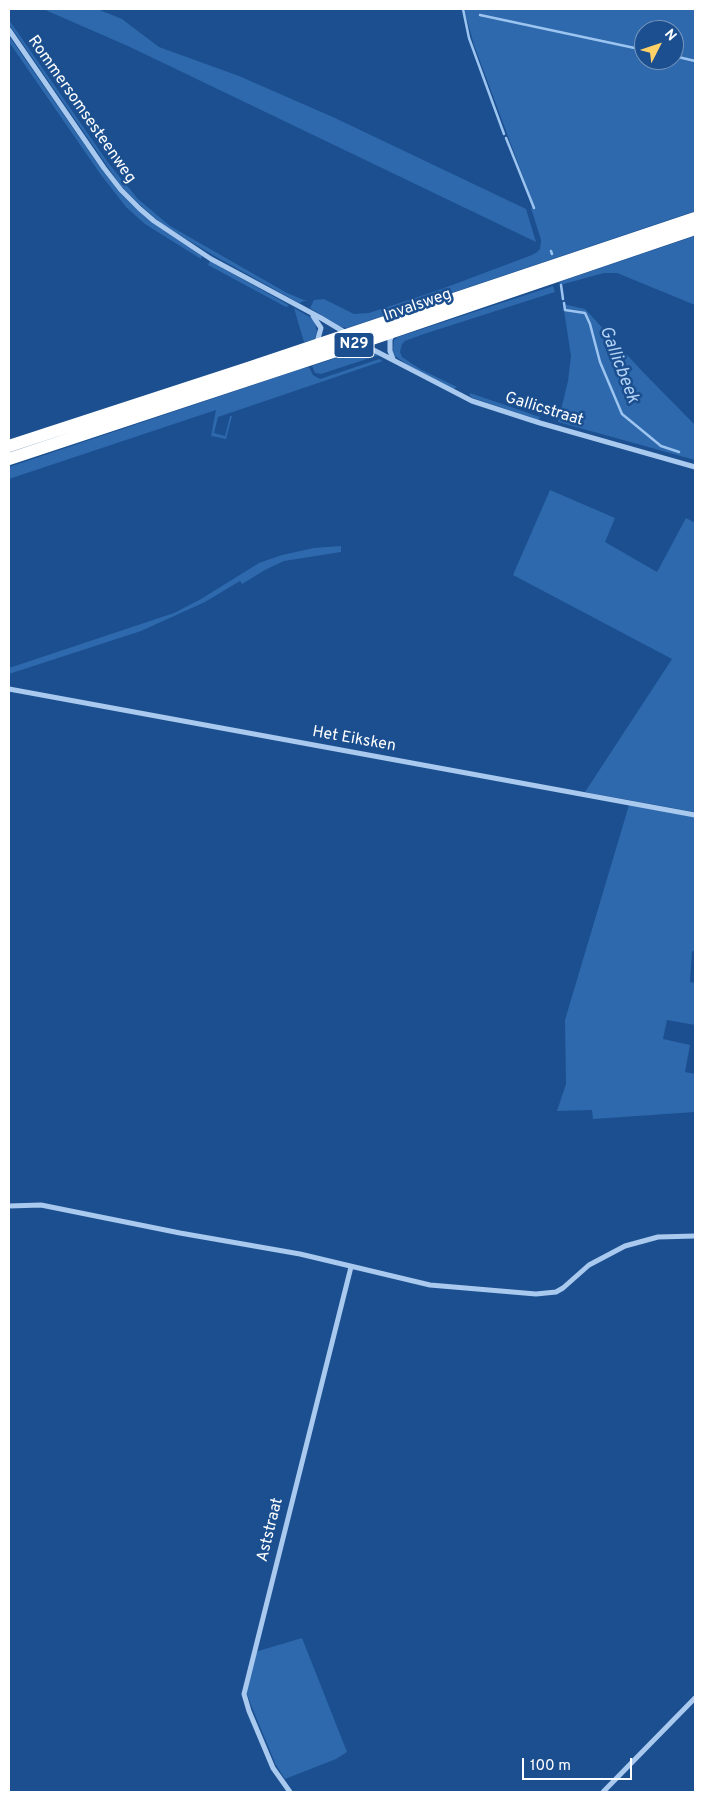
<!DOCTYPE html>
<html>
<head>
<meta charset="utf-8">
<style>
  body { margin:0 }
  #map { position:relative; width:704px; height:1801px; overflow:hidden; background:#1b4f8f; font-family:Overpass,sans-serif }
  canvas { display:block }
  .frame { position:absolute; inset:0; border:10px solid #fff; pointer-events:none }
  .north { position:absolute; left:634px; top:20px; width:50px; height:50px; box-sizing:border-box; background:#1b4f8f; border:1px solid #7695bc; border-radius:50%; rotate:49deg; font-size:14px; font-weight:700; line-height:20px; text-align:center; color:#fff }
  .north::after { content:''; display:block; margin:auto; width:18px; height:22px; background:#ffd166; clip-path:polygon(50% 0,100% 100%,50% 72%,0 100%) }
  .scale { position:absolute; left:522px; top:1758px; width:110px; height:22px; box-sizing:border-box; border:2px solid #fff; border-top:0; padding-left:6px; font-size:15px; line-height:18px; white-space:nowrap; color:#fff; -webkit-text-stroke:4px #1b4f8f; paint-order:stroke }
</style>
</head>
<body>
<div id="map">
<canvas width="704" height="1801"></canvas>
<div class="frame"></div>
<div class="north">N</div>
<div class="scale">100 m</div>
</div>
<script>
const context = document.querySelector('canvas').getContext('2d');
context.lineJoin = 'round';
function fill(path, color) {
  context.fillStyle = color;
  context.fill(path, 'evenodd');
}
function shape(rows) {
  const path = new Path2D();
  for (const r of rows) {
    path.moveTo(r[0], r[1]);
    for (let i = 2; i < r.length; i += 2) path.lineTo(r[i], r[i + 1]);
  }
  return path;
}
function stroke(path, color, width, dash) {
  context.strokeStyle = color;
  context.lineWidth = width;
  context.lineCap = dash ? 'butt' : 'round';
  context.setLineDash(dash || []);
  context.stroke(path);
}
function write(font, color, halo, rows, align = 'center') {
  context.font = font + ' Overpass,sans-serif';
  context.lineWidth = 5;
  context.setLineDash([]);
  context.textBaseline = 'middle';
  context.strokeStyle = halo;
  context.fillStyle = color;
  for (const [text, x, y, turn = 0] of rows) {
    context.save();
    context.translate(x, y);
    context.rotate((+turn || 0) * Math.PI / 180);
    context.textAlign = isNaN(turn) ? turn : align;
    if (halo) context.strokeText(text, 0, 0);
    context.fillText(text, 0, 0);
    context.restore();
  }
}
fill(shape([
  [43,9,97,9,122,19,159,47,239,76,335,118,526,209,536,242,130,47],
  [464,9,695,9,695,211,347,328,341,327,310,308,314,300,324,299,354,314,369,313,439,290,532,255,537,252,540,249,541,240,531,208,534,206,474,45],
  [644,30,674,30,674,60,644,60],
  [9,20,109,164,138,199,170,226,287,293,304,300,307,300,299,303,211,254,162,224,139,204,120,185,112,173,9,24],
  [9,36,100,167,122,195,146,218,202,256,201,259,145,224,126,207,101,175,9,42],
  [695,236,695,305,617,273,604,273,560,285,559,282],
  [210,261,287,304,289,306,286,307,208,265],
  [553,286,555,292,424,334,405,341,402,344,400,352,402,357,420,369,457,387,453,389,409,366,395,356,393,351,394,340,398,337],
  [563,304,585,309,641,370,695,425,695,460,558,422,568,381,571,356],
  [294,308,308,316,315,322,317,332,314,340,304,342],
  [365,348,379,355,321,374,315,373,312,366],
  [379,359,383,361,218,417,214,433,225,436,230,416,232,416,226,439,211,436,216,410,9,479,9,467,301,369,309,367,313,375,320,379],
  [470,393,540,417,539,420,473,398,470,396],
  [550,490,615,518,605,542,657,572,686,518,695,523,695,812,585,792,672,659,513,575],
  [341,546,341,552,284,561,265,570,242,584,240,581,205,602,141,631,9,674,9,668,174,613,201,599,259,563,282,555,314,548],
  [629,805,695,817,695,952,692,951,690,982,695,983,695,1025,667,1020,663,1039,690,1045,685,1072,695,1074,695,1112,593,1119,592,1110,557,1111,566,1084,565,1020],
  [302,1638,347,1752,336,1759,285,1779,276,1765,251,1705,247,1694,247,1688,255,1652]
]), '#2e69ad');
stroke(shape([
  [463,9,469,38,504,134],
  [480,15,644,50],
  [674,56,695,61],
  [506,138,534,208],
  [551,251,552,254],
  [561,285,563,299],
  [564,303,565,310,585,313,590,324,600,362,622,414,661,446,679,452]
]), '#9cc4f0', 2.5);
stroke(shape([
  [9,30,104,168,121,190,140,209,154,221,211,259,321,318,346,333],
  [313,316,321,328,317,342],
  [362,344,472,401,540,423,695,467],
  [393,359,390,351,390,340,393,333],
  [9,689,695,815],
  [9,1206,41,1205,180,1233,300,1254,430,1285,536,1294,556,1292,563,1288,589,1265,625,1246,658,1237,695,1236],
  [290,1792,273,1768,249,1711,244,1694,351,1267],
  [603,1792,695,1698]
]), '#a9c9ee', 5);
stroke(shape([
  [9,446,248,368,695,218],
  [9,459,360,343,695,229]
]), '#fff', 12);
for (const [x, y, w] of [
  [354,345,40]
]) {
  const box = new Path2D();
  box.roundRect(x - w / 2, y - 12.5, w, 25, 4);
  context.fillStyle = '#1b4f8f';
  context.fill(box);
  stroke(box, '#fff', 1);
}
write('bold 15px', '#fff', null, [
  ["N29",354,345]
]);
write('16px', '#fff', '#1b4f8f', [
  ["Rommersomsesteenweg",81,110,55],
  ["Invalsweg",418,306,-19],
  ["Gallicstraat",544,410,17],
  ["Het Eiksken",354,740,10],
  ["Aststraat",271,1530,-76]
]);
write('italic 18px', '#b5d3f5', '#1b4f8f', [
  ["Gallicbeek",618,365,69]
]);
</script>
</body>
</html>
